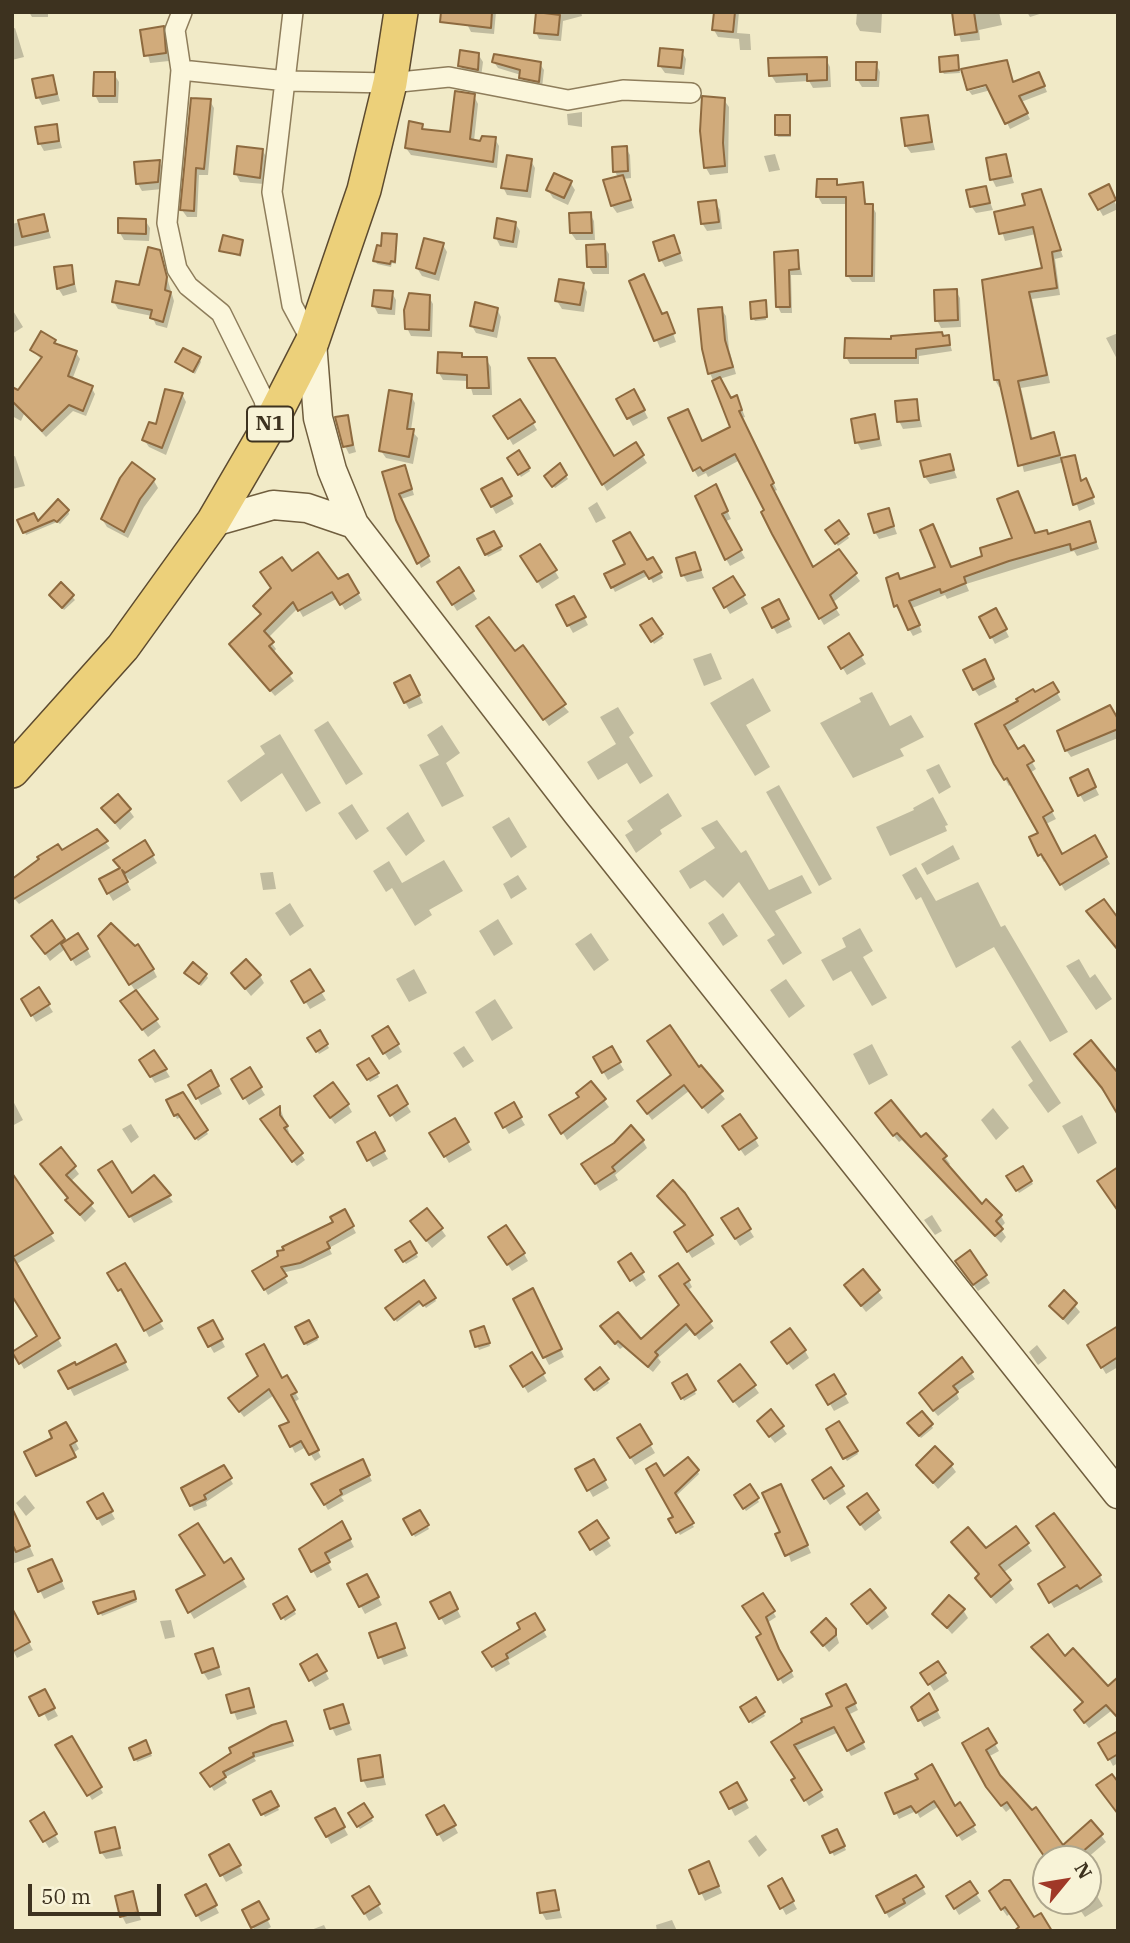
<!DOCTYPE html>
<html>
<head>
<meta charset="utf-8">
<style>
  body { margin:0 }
  #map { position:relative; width:1130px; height:1943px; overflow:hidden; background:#f1eac7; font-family:"IBM Plex Serif",serif }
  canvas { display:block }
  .frame { position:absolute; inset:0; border:14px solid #3d321f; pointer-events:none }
  .north { position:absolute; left:1032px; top:1845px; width:70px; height:70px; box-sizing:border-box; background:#f8f3d7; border:2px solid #ada68d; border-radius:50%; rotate:60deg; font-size:19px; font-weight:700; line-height:28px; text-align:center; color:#3d321f }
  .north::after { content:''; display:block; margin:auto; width:24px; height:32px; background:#a03827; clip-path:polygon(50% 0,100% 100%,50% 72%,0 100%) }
  .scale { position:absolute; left:28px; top:1884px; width:133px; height:32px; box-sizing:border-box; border:4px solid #3d321f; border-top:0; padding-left:9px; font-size:21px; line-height:24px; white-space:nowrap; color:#3d321f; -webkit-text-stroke:5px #f8f3d7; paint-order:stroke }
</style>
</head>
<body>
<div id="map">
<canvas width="1130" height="1943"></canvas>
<div class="frame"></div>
<div class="north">N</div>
<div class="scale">50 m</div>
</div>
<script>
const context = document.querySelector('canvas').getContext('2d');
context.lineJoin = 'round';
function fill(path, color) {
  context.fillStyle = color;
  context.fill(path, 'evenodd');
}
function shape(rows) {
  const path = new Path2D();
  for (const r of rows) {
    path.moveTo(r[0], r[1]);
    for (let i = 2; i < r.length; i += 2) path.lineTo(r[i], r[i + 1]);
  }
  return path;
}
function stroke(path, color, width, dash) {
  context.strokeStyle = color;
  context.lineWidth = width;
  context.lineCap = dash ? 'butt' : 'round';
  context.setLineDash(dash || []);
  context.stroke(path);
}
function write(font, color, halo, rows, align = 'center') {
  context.font = font + ' "IBM Plex Serif",serif';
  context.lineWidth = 5;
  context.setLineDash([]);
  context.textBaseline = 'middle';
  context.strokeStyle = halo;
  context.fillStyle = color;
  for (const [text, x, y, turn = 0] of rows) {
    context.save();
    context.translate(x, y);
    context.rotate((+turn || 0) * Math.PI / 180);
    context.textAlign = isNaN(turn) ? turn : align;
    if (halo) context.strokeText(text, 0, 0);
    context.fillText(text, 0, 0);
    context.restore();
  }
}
fill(shape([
  [29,12,48,12,48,17,32,17],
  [468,12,496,12,494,34,471,32,467,24],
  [538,12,581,12,582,16,563,21,561,41,539,39,536,32],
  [715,12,739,12,737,33,750,34,751,50,740,50,739,39,718,37,714,30],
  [857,12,882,12,881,33,860,31,856,24],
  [999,12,1002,25,979,30,980,40,961,42,954,13],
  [1027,12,1046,12,1030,17],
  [15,28,24,57,12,60,12,29],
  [162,28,167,36,169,61,150,63,142,31],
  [682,52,686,59,684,75,665,73,660,66],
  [478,54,483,62,481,77,465,74,461,66],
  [957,57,960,73,944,74,942,71],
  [826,59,830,67,831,87,813,88,809,81,776,83,771,75],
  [494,62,540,64,544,70,542,88,525,84,521,75,498,68],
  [1007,62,1014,84,1042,80,1047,92,1021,102,1030,119,1010,129,991,90,972,95,969,91,995,84],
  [876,64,880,72,879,87,862,87,857,79],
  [114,74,119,82,118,103,99,103,95,95],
  [53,77,60,101,42,105,38,97],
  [474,96,478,104,474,141,495,139,499,146,497,168,411,155,406,148,422,126,425,131,452,134],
  [724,100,729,107,728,173,710,175,706,168],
  [210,101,214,108,208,175,199,175,197,217,187,217,182,210],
  [582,112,582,127,568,125,567,114],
  [789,117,791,137,778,137,776,134],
  [927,117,935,150,911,153,906,146],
  [56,126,62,148,44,151,40,144],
  [626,148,630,155,631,178,623,179,634,208,617,213,612,206,618,178,615,171],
  [262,150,267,158,264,184,240,182,236,174],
  [775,154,780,170,769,172,764,156],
  [1005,156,1014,183,996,187,992,179],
  [531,161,535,168,531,198,507,195,503,187],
  [159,162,164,169,162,189,142,191,138,184],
  [836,181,839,186,862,184,867,206,872,206,876,213,875,282,852,282,847,275,847,204,822,204,818,197],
  [570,182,575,190,568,205,553,198,548,190],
  [1108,187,1118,209,1103,216,1099,209],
  [985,188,993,210,976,213,971,206],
  [1040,191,1063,257,1055,259,1060,295,1032,299,1050,383,1021,388,1033,440,1053,434,1062,459,1074,457,1078,463,1082,482,1087,484,1095,504,1079,511,1064,462,1024,472,1003,387,999,387,995,380,984,281,1044,270,1036,234,1005,241,996,213,1027,207],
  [715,202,720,210,722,229,707,231,702,223],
  [590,214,594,221,595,240,576,240,571,233],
  [44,216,51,238,12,247,12,224],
  [145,220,150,228,149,241,124,240,120,233],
  [515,223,520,231,517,248,500,246,496,238],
  [396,236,396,264,392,263,391,267,377,264,375,260,383,248],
  [242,241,241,257,221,250],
  [677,244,683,261,665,267,661,260],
  [443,245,447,252,439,281,422,276,417,268],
  [604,246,609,254,609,274,593,274,589,267],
  [159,251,174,301,167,328,156,325,152,316,118,309,114,302,141,287],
  [797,252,802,275,791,275,792,313,781,313,778,307,776,253],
  [71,267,77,292,63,296,58,288],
  [632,282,668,319,676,342,660,348],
  [583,284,587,292,584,312,562,309,557,301],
  [956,291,960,298,961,327,941,328,937,320],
  [392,293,396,300,395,315,378,314,374,306],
  [429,297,433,304,432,337,411,336,407,328],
  [765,303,766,320,755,321,753,318],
  [12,309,23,327,12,334],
  [497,309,501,317,497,338,476,333,472,326],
  [721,309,726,316,729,349,736,374,719,379,731,400,740,404,745,417,741,418,777,490,773,492,812,569,839,552,860,581,832,603,840,615,824,625,794,574,740,460,708,477,706,473,698,477,694,470,702,443,732,427,710,373],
  [1118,333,1118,361,1106,338],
  [40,336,76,353,80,359,72,380,91,387,95,394,86,416,73,411,46,437,24,414,21,421,12,416,12,389,18,392,42,360,32,350],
  [948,337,952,351,919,356,919,364,850,364,846,357,892,341],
  [461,354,464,359,486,359,491,367,492,395,473,395,469,381,443,380,439,373],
  [199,358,201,362,195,374,177,362],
  [531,359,614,458,635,444,647,463,607,491],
  [634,391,648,418,633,426,618,399],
  [182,394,186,402,166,455,149,447,144,440],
  [411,396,415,403,411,430,418,438,413,464,386,458,381,451],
  [520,401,537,430,513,445,496,416],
  [916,401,922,427,903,429,899,421],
  [874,416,882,446,861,450,857,442],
  [347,417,356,452,349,454,345,446],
  [518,453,530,471,521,477,509,458],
  [15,456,25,486,12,489,12,457],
  [949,456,957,478,930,484,925,477],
  [559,465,568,479,555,488,548,479],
  [407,472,414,495,401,499,431,562,421,568,384,473],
  [501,480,514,504,496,514,483,490],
  [154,481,158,488,144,507,128,538,107,527,102,519],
  [719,494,731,519,724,522,745,558,730,566,726,559],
  [597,502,606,518,596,523,588,508],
  [888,510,897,534,879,539,875,532],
  [68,511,69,514,60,524,57,522,26,535,20,521,38,524],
  [838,522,849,538,838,546,827,531],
  [1089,523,1099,549,1077,556,1074,551,966,584,969,591,947,599,945,595,912,608,922,632,913,636,896,606,900,581,951,569,1035,535,1048,535],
  [493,533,502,550,488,557,479,540],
  [540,546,559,578,542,589,523,557],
  [695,554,704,578,687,582,683,575],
  [653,559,663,578,653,583,649,575,615,592,606,575],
  [459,570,477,599,457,611,439,582],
  [291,573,338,582,348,576,362,600,345,610,338,598,303,617,298,608,268,638,276,649,273,653,294,681,275,696,235,651,262,616,255,606],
  [733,578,748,604,730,614,715,588],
  [61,585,75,600,64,610,53,598],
  [574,598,588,625,573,633,558,606],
  [783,609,792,627,777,634,773,627],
  [995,610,1009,637,995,644,981,617],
  [651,620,663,638,654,644,643,626],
  [483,634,515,653,569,712,549,726],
  [849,636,866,664,847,675,830,647],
  [711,653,722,679,704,686,693,659],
  [988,669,997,687,979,696,974,689],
  [753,678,771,711,746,725,770,767,755,776,710,703],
  [1052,684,1061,700,1007,732,1017,751,1023,747,1036,769,1030,773,1056,819,1046,824,1062,856,1095,838,1110,864,1065,891,1047,860,1044,862,1041,857,1050,852,1012,784,1009,786,996,763,977,724],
  [414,685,423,703,409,709,405,702],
  [872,692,890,726,911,715,924,737,900,749,904,756,853,778,820,723,861,702,859,698],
  [618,707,634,733,629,737,653,776,640,784,627,763,598,780,587,762,616,744,600,717],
  [328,721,363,774,346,785,314,730],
  [1118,723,1118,738,1071,757,1066,750],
  [442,725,460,753,446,763,464,796,442,807,419,765,439,755,427,735],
  [280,734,321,803,306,812,282,773,241,802,227,781,265,754,260,746],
  [939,764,951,787,939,794,926,770],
  [1091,779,1099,795,1084,802,1080,795],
  [779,785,832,879,819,886,766,792],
  [668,793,682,816,660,830,662,834,636,853,625,835,633,830,627,821],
  [933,797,948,825,945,826,947,831,890,856,876,827,914,810,913,808],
  [352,804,369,831,356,840,338,813],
  [103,809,129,810,134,817,120,830],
  [408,812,425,841,406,856,386,828],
  [509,817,527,847,511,858,492,827],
  [717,820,741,853,746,850,769,890,802,875,812,893,775,911,802,953,783,965,767,940,775,935,739,882,723,898,705,880,690,889,679,871,715,848,701,828],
  [96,831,110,848,19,904,12,896,62,853],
  [145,843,157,863,130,880,121,872,131,890,113,901,101,880,120,870,115,861],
  [953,845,960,859,927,875,921,864],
  [444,860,463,891,429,910,432,915,415,926,392,888,386,892,373,871,389,861,402,883],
  [916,867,936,901,978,882,1001,927,1005,925,1068,1032,1050,1042,994,947,956,968,921,897,916,900,902,875],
  [273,872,276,889,263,890,260,873],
  [518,875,527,889,511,899,503,884],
  [290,903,304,926,290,936,275,913],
  [723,913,738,936,723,946,708,923],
  [498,919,513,944,494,956,479,931],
  [52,923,66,943,87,949,91,957,76,966,65,949,50,961,38,943],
  [860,928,873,951,863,957,887,998,872,1006,851,971,833,981,821,960,846,947,842,938],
  [591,933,609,960,594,971,575,944],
  [104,944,153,969,157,977,135,991,161,1027,148,1037,126,1008,136,992],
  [1079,959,1090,978,1095,974,1112,999,1096,1010,1066,966],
  [414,969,427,993,409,1002,396,979],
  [309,972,326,1000,310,1009,293,981],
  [233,974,260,976,264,983,251,996],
  [206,975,208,978,201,986,188,976],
  [786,979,805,1006,789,1018,770,990],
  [39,990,53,1012,36,1022,23,1000],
  [495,999,513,1028,492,1041,475,1012],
  [388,1028,402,1052,389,1060,374,1037],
  [319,1033,329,1048,319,1054,309,1038],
  [1020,1040,1061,1103,1048,1113,1028,1085,1033,1081,1011,1047],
  [1091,1043,1118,1112,1076,1055],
  [872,1044,888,1075,869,1085,853,1054],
  [464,1046,474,1061,463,1068,453,1053],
  [611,1049,624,1070,608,1080,595,1058],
  [154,1052,170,1077,155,1083,141,1061],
  [369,1060,379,1077,370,1082,359,1066],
  [249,1069,265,1095,249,1105,233,1079],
  [699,1069,725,1099,708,1114,689,1091,652,1120,644,1109,673,1075],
  [211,1073,222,1094,201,1105,191,1085],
  [591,1083,609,1107,567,1140,552,1115,581,1098],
  [396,1088,411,1112,396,1122,381,1097],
  [182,1094,208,1134,198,1141,181,1117,177,1119,168,1101],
  [12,1099,23,1120,12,1126],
  [320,1104,348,1105,352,1112,335,1124],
  [513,1105,525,1125,509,1134,497,1114],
  [280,1108,289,1132,287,1134,305,1160,297,1166,265,1126],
  [993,1108,1009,1128,996,1140,981,1120],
  [1082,1115,1097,1143,1078,1154,1062,1126],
  [454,1120,472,1150,449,1163,432,1134],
  [882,1121,921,1140,945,1157,950,1164,947,1167,982,1206,1001,1216,1005,1223,1000,1228,1006,1237,1001,1243,902,1140,899,1142],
  [131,1124,139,1137,131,1143,122,1129],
  [729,1133,755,1139,759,1146,745,1156],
  [374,1135,388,1159,373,1167,359,1143],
  [643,1141,647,1148,615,1175,618,1180,600,1191,584,1164],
  [61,1150,79,1174,70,1182,96,1211,85,1222,67,1200],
  [1023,1168,1033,1184,1019,1193,1009,1176],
  [101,1170,131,1195,154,1177,173,1202,134,1223],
  [15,1181,55,1241,15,1265,62,1346,24,1369,14,1352,39,1337,12,1292],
  [684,1194,715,1244,692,1258,676,1232,685,1226,659,1196],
  [737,1210,754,1237,740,1246,723,1219],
  [345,1212,356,1233,329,1248,332,1254,303,1268,282,1273,288,1283,268,1295,255,1272,335,1222],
  [932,1215,942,1231,935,1235,924,1220],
  [417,1229,441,1229,446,1236,432,1248],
  [409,1243,418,1257,406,1264,397,1250],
  [495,1245,524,1254,528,1261,512,1271],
  [970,1252,990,1283,978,1291,962,1269],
  [620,1263,642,1273,646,1280,636,1287],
  [124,1265,164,1329,149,1337,127,1296,124,1297,110,1274],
  [863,1272,883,1298,866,1312,846,1286],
  [689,1281,692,1287,687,1291,714,1328,699,1340,691,1329,658,1358,661,1362,653,1372,623,1347,620,1349,606,1333,641,1341,681,1306,665,1283],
  [424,1283,436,1301,426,1308,422,1303,397,1322,388,1308],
  [1064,1293,1080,1312,1068,1325,1051,1306],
  [536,1298,564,1357,549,1365,515,1300],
  [212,1322,225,1347,214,1353,200,1329],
  [309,1322,318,1340,307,1346,298,1328],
  [485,1331,490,1346,479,1350,472,1332],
  [1037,1345,1047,1358,1038,1365,1029,1352],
  [116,1346,129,1370,74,1396,61,1371,76,1368],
  [1089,1346,1118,1352,1118,1367,1106,1374],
  [778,1350,805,1351,809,1358,793,1370],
  [531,1354,547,1381,528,1393,512,1366],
  [971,1373,975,1379,956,1392,959,1399,938,1416,924,1399],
  [686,1376,696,1394,684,1401,674,1383],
  [834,1377,849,1403,834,1411,819,1385],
  [286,1378,299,1399,293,1403,321,1457,315,1461,306,1447,295,1453,282,1427,291,1422,274,1395,244,1417,235,1406],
  [607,1380,609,1383,597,1392,589,1382],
  [754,1386,759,1393,739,1408,724,1389],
  [66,1424,79,1449,73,1453,75,1458,37,1474],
  [838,1424,858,1454,847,1461,828,1430],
  [931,1425,933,1428,921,1438,911,1427],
  [639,1426,655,1453,635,1465,619,1439],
  [782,1427,787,1434,775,1443,763,1428],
  [362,1462,372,1481,341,1497,344,1501,328,1510,313,1485],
  [594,1462,609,1488,593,1497,578,1470],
  [918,1465,951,1465,956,1472,938,1489],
  [223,1467,233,1484,206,1502,207,1506,194,1511,183,1488],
  [697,1471,699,1474,675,1497,694,1527,680,1535,671,1520,675,1517,664,1479],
  [749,1487,759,1502,746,1511,736,1496],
  [842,1487,846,1494,830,1505,818,1488],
  [784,1493,811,1553,791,1562,782,1533],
  [25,1495,35,1508,26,1516,16,1503],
  [102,1495,115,1519,102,1526,89,1502],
  [867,1495,882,1518,865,1531,853,1515],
  [420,1512,429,1529,415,1537,406,1519],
  [596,1522,611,1546,596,1556,581,1532],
  [342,1524,354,1547,327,1561,332,1570,317,1578,301,1550],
  [1016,1528,1032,1551,1003,1573,1014,1589,996,1604,981,1585,977,1578,980,1576,953,1543,986,1551],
  [12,1531,24,1534,34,1556,12,1564],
  [231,1561,247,1587,194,1619,178,1591],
  [56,1568,65,1589,44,1599,30,1570],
  [367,1576,382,1605,365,1614,349,1585],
  [1100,1576,1103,1582,1054,1608,1040,1584],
  [449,1594,461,1617,445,1625,432,1603],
  [763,1595,776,1617,767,1623,794,1677,783,1684,758,1638,763,1635],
  [135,1596,137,1602,102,1616,96,1603],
  [286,1598,296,1614,285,1621,275,1604],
  [884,1609,889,1617,872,1630,858,1612],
  [963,1610,968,1618,952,1634,934,1614],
  [534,1615,547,1637,508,1660,510,1664,496,1672,485,1653,523,1630],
  [171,1620,175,1637,165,1639,160,1621],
  [19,1624,33,1650,17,1658,12,1649],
  [395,1625,408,1656,384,1665,371,1634],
  [835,1630,839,1643,829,1652,813,1632],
  [1047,1637,1118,1716,1111,1711,1089,1728,1080,1717,1084,1704,1034,1648],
  [317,1656,329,1679,315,1687,302,1665],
  [216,1658,222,1675,208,1680,203,1672],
  [938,1663,949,1681,934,1691,923,1674],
  [846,1686,858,1710,848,1715,866,1749,851,1756,839,1732,796,1751,824,1797,809,1806,793,1781,797,1779,776,1748,834,1706],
  [248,1690,257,1714,237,1720,228,1696],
  [44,1691,58,1716,48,1721,35,1696],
  [928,1695,941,1718,924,1727,913,1708],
  [755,1699,765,1716,752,1724,742,1707],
  [342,1706,352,1730,336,1736,332,1728],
  [286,1723,294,1746,254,1758,256,1761,224,1778,227,1783,214,1791,203,1773],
  [987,1731,999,1751,988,1757,999,1776,1062,1847,1091,1822,1106,1842,1086,1859,1046,1859,1012,1807,1006,1812,992,1794,964,1744],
  [71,1738,103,1793,92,1800,60,1745],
  [1118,1741,1118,1763,1113,1766,1101,1743],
  [145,1743,152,1756,137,1762,131,1749],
  [379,1757,386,1785,367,1788,363,1780],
  [920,1780,954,1808,960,1805,977,1832,962,1841,939,1806,920,1818,916,1811,899,1819,896,1813],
  [736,1785,749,1808,735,1816,722,1792],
  [270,1793,279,1810,265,1817,256,1801],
  [363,1806,373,1821,360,1829,350,1814],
  [444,1807,458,1833,443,1842,428,1816],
  [334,1810,348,1835,331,1844,318,1819],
  [43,1815,59,1842,49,1848,32,1821],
  [114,1829,123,1856,106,1859,101,1852],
  [836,1831,846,1850,834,1856,824,1837],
  [756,1835,767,1850,759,1857,748,1841],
  [229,1846,243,1873,226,1882,211,1856],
  [691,1871,712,1871,722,1893,705,1901],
  [916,1877,926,1894,889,1918,878,1897],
  [781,1880,797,1909,786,1915,770,1886],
  [1088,1881,1103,1906,1085,1917,1074,1901,1088,1901],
  [205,1887,219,1913,201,1922,187,1896],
  [368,1889,383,1913,369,1921,355,1897],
  [554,1892,562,1918,546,1920,542,1913],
  [132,1893,141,1920,126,1924,122,1916],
  [976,1894,981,1901,959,1915,948,1897],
  [995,1899,1034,1920,1011,1913,1007,1916],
  [259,1903,271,1927,264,1931,255,1931,244,1911],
  [672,1920,677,1931,657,1931,656,1925],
  [324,1925,327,1931,311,1931,311,1930]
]), '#0003');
const building = shape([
  [441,12,492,12,491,28,440,22,441,12],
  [536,12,560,15,558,35,534,33,536,12],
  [714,12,735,12,733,32,712,30,714,12],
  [952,12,974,12,977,32,955,35,952,12],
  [164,26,166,53,144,56,140,30,164,26],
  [660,48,683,50,681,68,658,66,660,48],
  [460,50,479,53,478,70,458,66,460,50],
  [494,54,541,62,539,82,519,78,520,70,492,62,494,54],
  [958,55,959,70,940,72,939,57,958,55],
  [827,57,827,80,807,81,807,74,769,76,768,58,827,57],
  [1007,60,1013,82,1039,72,1045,86,1019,96,1028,113,1005,124,986,85,967,90,961,69,1007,60],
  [856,62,877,62,876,80,856,80,856,62],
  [94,72,115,72,115,96,93,96,94,72],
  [53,75,57,94,36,98,32,79,53,75],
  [455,91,475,94,470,139,480,141,482,136,496,137,493,162,405,148,409,121,423,124,422,129,450,132,455,91],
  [702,96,725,98,723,143,725,166,704,168,700,131,702,96],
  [191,98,211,99,204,169,196,168,194,211,180,210,191,98],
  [775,115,790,115,790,135,775,135,775,115],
  [928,115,932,142,905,146,901,118,928,115],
  [57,124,59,141,38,144,35,127,57,124],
  [237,146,263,149,260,178,234,174,237,146],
  [627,146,628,171,613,172,612,147,627,146],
  [1006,154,1011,176,990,180,986,158,1006,154],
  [507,155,532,159,527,191,501,188,507,155],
  [160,160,158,182,136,184,134,162,160,160],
  [554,173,572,181,564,198,546,190,554,173],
  [623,175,631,200,611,206,603,180,623,175],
  [817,179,837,179,837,185,863,182,865,204,873,204,872,276,846,276,846,197,816,197,817,179],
  [1109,184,1116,200,1098,210,1089,194,1109,184],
  [986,186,990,203,970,207,966,190,986,186],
  [1041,189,1061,250,1052,252,1057,288,1029,292,1047,375,1018,381,1031,439,1054,432,1060,455,1018,466,999,380,994,380,982,280,1042,268,1033,227,999,234,994,212,1025,205,1022,194,1041,189],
  [716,200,719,222,701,224,698,202,716,200],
  [591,212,592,233,570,233,569,213,591,212],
  [44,214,48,231,22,237,18,220,44,214],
  [118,218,146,219,146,234,118,233,118,218],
  [497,218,516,222,513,242,494,238,497,218],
  [382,233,397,234,395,262,391,261,390,264,373,261,377,245,381,246,382,233],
  [223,235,243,240,240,255,219,251,223,235],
  [674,235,680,253,659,261,653,242,674,235],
  [424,238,444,243,435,274,416,268,424,238],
  [605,244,606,267,587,267,586,245,605,244],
  [148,247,160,250,167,277,165,290,171,292,163,322,150,318,152,310,112,302,116,281,139,285,148,247],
  [798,250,799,269,789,270,790,307,776,307,774,252,798,250],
  [72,265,74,284,57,289,54,267,72,265],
  [644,274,662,314,667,312,675,333,654,341,629,281,644,274],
  [559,279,584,283,580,305,555,301,559,279],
  [957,289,958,320,935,321,934,290,957,289],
  [374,290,393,291,391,309,372,306,374,290],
  [409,293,430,295,429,330,405,329,404,310,409,293],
  [766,300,767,317,751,319,750,302,766,300],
  [475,302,498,308,493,331,470,326,475,302],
  [722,307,725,340,733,367,708,374,702,349,698,309,722,307],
  [41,331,56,340,54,343,77,351,68,376,93,386,83,411,69,405,42,431,12,401,12,387,18,390,42,357,30,350,41,331],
  [942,332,943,336,949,335,950,345,916,349,916,358,844,358,845,338,891,339,891,336,942,332],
  [183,348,201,357,193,372,175,362,183,348],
  [438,352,462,353,462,357,487,357,489,388,467,388,467,375,437,373,438,352],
  [528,358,555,358,614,456,636,442,644,455,602,485,528,358],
  [720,377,731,398,737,395,742,410,739,411,774,483,771,485,813,567,839,549,857,573,830,595,837,608,819,619,772,534,761,512,764,510,735,454,703,471,700,467,693,471,668,418,688,409,702,441,730,427,712,381,720,377],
  [165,389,183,393,162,448,142,440,149,422,156,424,165,389],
  [634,389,645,410,627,419,616,399,634,389],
  [389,390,412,394,407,429,414,429,409,457,379,451,389,390],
  [520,399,535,422,508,439,493,416,520,399],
  [917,399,919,420,897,422,895,401,917,399],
  [875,414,879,439,855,443,851,419,875,414],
  [348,415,353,445,343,447,335,417,348,415],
  [519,450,530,468,518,475,507,458,519,450],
  [950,454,954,470,924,477,920,461,950,454],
  [1075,455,1081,481,1086,478,1094,497,1073,505,1061,458,1075,455],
  [132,462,155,479,140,499,124,532,101,519,120,478,132,462],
  [560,463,567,475,552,487,544,476,560,463],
  [405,465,412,489,399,494,429,556,417,564,396,520,382,472,405,465],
  [502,478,512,496,491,507,481,489,502,478],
  [716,484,728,511,722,514,742,550,725,560,695,496,716,484],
  [1018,491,1035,533,1047,530,1048,534,1090,521,1096,542,1071,550,1070,544,1009,561,964,577,966,583,941,593,940,589,909,601,920,625,908,630,897,605,894,607,886,578,898,573,900,579,935,567,920,530,933,524,951,567,982,556,980,548,1012,538,997,499,1018,491],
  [58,499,69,510,57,522,54,520,23,533,17,520,34,513,38,521,58,499],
  [889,508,894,526,874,533,868,514,889,508],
  [839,520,849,534,835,544,825,530,839,520],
  [494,531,502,546,485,555,477,539,494,531],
  [630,532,647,560,653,557,662,572,649,579,644,571,611,588,604,574,625,564,613,541,630,532],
  [540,544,557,570,537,582,520,556,540,544],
  [318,552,338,579,348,574,359,593,340,605,332,592,298,611,293,602,264,631,274,642,269,646,292,673,270,691,229,644,261,614,253,606,271,588,260,572,282,557,292,571,318,552],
  [695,552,701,570,681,576,676,558,695,552],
  [459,567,474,591,452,605,437,582,459,567],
  [733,576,745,595,724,608,713,588,733,576],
  [61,582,74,595,62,608,49,595,61,582],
  [574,596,586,617,567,626,556,605,574,596],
  [779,599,789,619,772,628,762,608,779,599],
  [996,608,1007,629,990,638,979,617,996,608],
  [489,617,515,651,523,645,566,704,543,720,476,626,489,617],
  [652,618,663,634,651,642,640,625,652,618],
  [849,633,863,655,841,669,828,647,849,633],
  [985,659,994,679,973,690,963,670,985,659],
  [410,675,420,695,404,703,394,683,410,675],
  [1053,682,1059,692,1004,725,1018,749,1024,745,1034,761,1027,765,1053,811,1043,817,1062,854,1095,835,1107,857,1060,885,1041,854,1038,856,1029,837,1038,833,1007,778,1004,780,994,764,975,724,1018,701,1016,699,1033,689,1035,692,1053,682],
  [1110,705,1118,719,1118,729,1065,751,1057,731,1110,705],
  [1088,769,1096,787,1078,796,1070,778,1088,769],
  [118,794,131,809,115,823,101,808,118,794],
  [97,829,108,841,12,900,12,879,39,859,37,857,58,844,62,850,97,829],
  [145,840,154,855,125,873,122,870,128,882,107,894,99,879,120,868,113,860,145,840],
  [1104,899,1118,918,1118,950,1086,911,1104,899],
  [52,920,65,939,45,954,31,936,52,920],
  [111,923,135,946,138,944,154,969,129,985,98,936,111,923],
  [78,933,88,949,71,960,61,944,78,933],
  [246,959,261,975,245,989,231,973,246,959],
  [193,962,207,974,199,984,184,973,193,962],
  [310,969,324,991,304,1003,291,981,310,969],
  [39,987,50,1004,31,1016,21,999,39,987],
  [136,990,158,1019,142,1030,120,1001,136,990],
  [670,1025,699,1067,701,1065,723,1091,702,1108,684,1085,647,1114,637,1101,671,1075,647,1041,670,1025],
  [388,1026,399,1044,383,1054,372,1036,388,1026],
  [320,1030,328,1044,316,1052,307,1038,320,1030],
  [1091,1040,1118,1073,1118,1115,1102,1088,1074,1054,1091,1040],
  [612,1046,621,1062,602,1073,593,1057,612,1046],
  [154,1050,167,1069,150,1077,139,1060,154,1050],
  [369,1058,379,1073,367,1080,357,1065,369,1058],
  [250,1067,262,1087,243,1099,231,1079,250,1067],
  [211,1070,219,1086,196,1099,188,1085,211,1070],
  [591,1081,606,1099,561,1134,549,1115,579,1097,576,1093,591,1081],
  [333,1082,349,1104,330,1118,314,1096,333,1082],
  [397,1085,408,1104,390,1116,378,1096,397,1085],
  [183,1092,208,1130,195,1139,178,1114,174,1116,166,1100,183,1092],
  [891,1100,921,1137,926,1133,947,1156,943,1159,982,1204,986,1199,1002,1215,996,1221,1003,1229,995,1236,897,1133,893,1136,875,1113,891,1100],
  [514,1102,522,1117,503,1128,495,1113,514,1102],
  [280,1106,280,1115,288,1126,284,1128,303,1153,292,1162,260,1119,280,1106],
  [740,1114,757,1138,739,1150,722,1126,740,1114],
  [455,1118,469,1142,444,1157,429,1133,455,1118],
  [631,1125,644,1140,612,1167,615,1171,595,1184,581,1164,614,1143,631,1125],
  [375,1132,385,1151,367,1161,357,1142,375,1132],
  [61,1147,76,1166,66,1175,93,1203,80,1215,65,1200,68,1198,40,1164,61,1147],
  [112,1161,132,1193,154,1175,171,1195,129,1217,98,1170,112,1161],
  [1023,1166,1032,1181,1016,1191,1006,1176,1023,1166],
  [1118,1167,1118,1211,1097,1181,1118,1167],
  [12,1173,53,1233,13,1257,60,1338,19,1364,12,1352,37,1336,12,1296,12,1173],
  [673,1180,685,1193,713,1235,687,1252,674,1232,685,1225,657,1196,673,1180],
  [427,1208,443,1228,426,1241,410,1221,427,1208],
  [738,1208,751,1229,735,1239,721,1218,738,1208],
  [345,1209,354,1226,327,1242,330,1248,300,1263,281,1267,287,1276,264,1290,252,1271,278,1256,277,1251,284,1250,282,1247,333,1222,330,1217,345,1209],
  [506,1225,525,1253,507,1265,488,1237,506,1225],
  [410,1241,417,1253,403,1262,395,1250,410,1241],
  [970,1250,987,1275,973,1285,955,1261,970,1250],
  [631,1253,644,1272,630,1281,618,1262,631,1253],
  [125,1263,162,1321,144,1331,121,1289,118,1291,107,1273,125,1263],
  [678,1263,690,1280,684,1284,712,1321,695,1335,686,1324,655,1352,658,1355,648,1367,618,1341,615,1344,600,1326,618,1312,641,1339,679,1305,659,1276,678,1263],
  [863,1269,880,1290,861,1306,844,1285,863,1269],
  [424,1280,436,1298,423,1306,419,1301,394,1320,385,1308,424,1280],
  [533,1288,562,1349,543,1358,513,1299,533,1288],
  [1064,1290,1077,1303,1063,1319,1049,1306,1064,1290],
  [213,1320,223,1339,208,1347,198,1328,213,1320],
  [309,1320,318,1337,304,1344,295,1327,309,1320],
  [484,1326,490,1343,475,1347,470,1331,484,1326],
  [1118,1326,1118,1357,1101,1368,1087,1345,1118,1326],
  [790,1328,806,1350,787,1364,771,1342,790,1328],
  [116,1344,126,1362,68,1389,58,1371,75,1362,76,1365,116,1344],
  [264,1344,282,1378,287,1375,297,1392,291,1395,319,1450,309,1455,301,1441,290,1447,279,1426,289,1422,269,1389,239,1412,228,1398,258,1376,246,1354,264,1344],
  [532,1352,545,1373,523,1387,510,1366,532,1352],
  [962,1357,973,1372,953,1386,958,1392,933,1411,919,1393,962,1357],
  [740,1364,756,1385,733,1402,718,1381,740,1364],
  [600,1367,609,1379,594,1390,585,1379,600,1367],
  [687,1374,696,1390,681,1399,672,1383,687,1374],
  [834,1374,846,1394,828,1405,816,1385,834,1374],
  [771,1409,784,1426,769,1437,757,1421,771,1409],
  [922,1411,933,1424,919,1436,907,1423,922,1411],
  [839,1421,858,1451,843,1459,826,1429,839,1421],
  [66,1422,77,1441,70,1445,76,1457,36,1476,24,1452,52,1438,49,1431,66,1422],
  [640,1424,652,1444,630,1458,617,1438,640,1424],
  [935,1446,953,1464,933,1483,916,1465,935,1446],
  [688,1457,699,1470,675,1493,694,1523,676,1533,668,1519,673,1517,646,1469,656,1463,664,1476,688,1457],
  [363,1459,370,1475,340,1490,342,1494,324,1505,311,1484,363,1459],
  [594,1459,606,1480,587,1491,575,1469,594,1459],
  [224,1465,232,1478,204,1495,206,1499,190,1506,181,1488,224,1465],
  [831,1467,844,1486,824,1499,812,1480,831,1467],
  [750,1484,759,1498,743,1509,734,1495,750,1484],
  [781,1484,808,1545,785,1556,775,1534,780,1532,762,1493,781,1484],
  [103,1493,113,1511,97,1519,87,1502,103,1493],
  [867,1493,879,1510,860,1525,847,1507,867,1493],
  [12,1508,30,1546,16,1552,12,1544,12,1508],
  [420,1510,429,1525,412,1535,403,1519,420,1510],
  [1054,1513,1101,1575,1080,1589,1077,1585,1049,1603,1038,1584,1065,1567,1036,1526,1054,1513],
  [597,1520,609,1538,590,1550,579,1532,597,1520],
  [342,1521,351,1539,325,1553,330,1562,311,1572,299,1549,342,1521],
  [198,1523,224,1563,231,1558,244,1579,188,1613,176,1590,205,1575,179,1535,198,1523],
  [1016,1526,1029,1543,999,1565,1011,1580,991,1597,975,1578,979,1574,951,1542,968,1527,986,1548,1016,1526],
  [52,1559,62,1581,38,1592,28,1569,52,1559],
  [367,1574,379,1597,359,1607,347,1584,367,1574],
  [870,1589,886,1608,867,1624,851,1604,870,1589],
  [134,1591,136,1599,98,1614,93,1602,134,1591],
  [450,1592,458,1609,439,1619,430,1602,450,1592],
  [763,1593,775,1611,766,1617,779,1649,792,1671,778,1680,756,1637,761,1634,742,1606,763,1593],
  [949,1595,965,1609,947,1628,932,1614,949,1595],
  [287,1596,295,1610,281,1619,273,1604,287,1596],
  [12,1608,30,1642,12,1652,12,1608],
  [535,1613,545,1630,506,1654,508,1658,492,1667,482,1652,520,1629,517,1623,535,1613],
  [826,1618,836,1629,836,1635,823,1646,811,1632,826,1618],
  [396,1623,405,1648,378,1658,369,1633,396,1623],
  [1048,1634,1065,1656,1073,1648,1108,1686,1118,1677,1118,1718,1106,1705,1084,1723,1074,1710,1083,1702,1031,1647,1048,1634],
  [213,1648,219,1667,202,1673,195,1654,213,1648],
  [317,1654,327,1671,309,1681,300,1664,317,1654],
  [938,1661,946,1673,928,1685,920,1673,938,1661],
  [846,1684,856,1703,846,1708,864,1742,847,1751,834,1727,794,1745,822,1790,804,1801,791,1780,795,1778,771,1742,802,1722,801,1719,832,1706,826,1694,846,1684],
  [249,1688,254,1707,231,1713,226,1695,249,1688],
  [45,1689,55,1708,39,1716,29,1697,45,1689],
  [929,1693,938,1710,918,1721,911,1707,929,1693],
  [756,1697,765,1712,749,1722,740,1707,756,1697],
  [343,1704,349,1723,330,1729,324,1710,343,1704],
  [286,1721,293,1741,253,1753,254,1756,223,1772,226,1777,210,1787,200,1773,231,1753,229,1748,272,1725,286,1721],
  [988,1728,997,1743,986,1750,1000,1775,1032,1810,1036,1807,1063,1845,1091,1820,1103,1834,1074,1859,1046,1859,1007,1802,1001,1806,986,1787,962,1743,988,1728],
  [1118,1731,1118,1754,1108,1760,1098,1743,1118,1731],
  [72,1736,102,1787,87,1796,55,1745,72,1736],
  [146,1740,151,1753,134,1760,129,1748,146,1740],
  [380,1755,383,1777,361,1781,358,1759,380,1755],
  [932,1764,955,1806,960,1802,975,1825,957,1836,934,1801,916,1813,911,1806,894,1814,885,1793,918,1779,915,1774,932,1764],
  [1112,1774,1118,1782,1118,1814,1096,1785,1112,1774],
  [737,1782,747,1800,729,1809,720,1792,737,1782],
  [271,1791,279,1806,261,1815,253,1800,271,1791],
  [364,1803,373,1817,357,1827,348,1813,364,1803],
  [444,1805,456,1825,437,1835,426,1815,444,1805],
  [335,1808,345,1827,326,1837,315,1818,335,1808],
  [44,1812,57,1834,43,1842,30,1821,44,1812],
  [115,1827,120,1848,100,1853,95,1832,115,1827],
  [837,1829,845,1846,830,1853,822,1836,837,1829],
  [229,1844,241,1865,220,1876,209,1855,229,1844],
  [709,1861,719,1886,699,1894,689,1870,709,1861],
  [916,1875,924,1887,903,1899,905,1903,885,1913,876,1896,916,1875],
  [782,1878,794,1901,780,1909,768,1886,782,1878],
  [1004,1880,1010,1880,1034,1917,1041,1913,1052,1931,1014,1931,1019,1927,1005,1907,1001,1910,989,1891,1004,1880],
  [970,1881,978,1893,954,1909,946,1896,970,1881],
  [206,1884,217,1905,196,1916,185,1895,206,1884],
  [369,1886,380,1904,364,1914,352,1896,369,1886],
  [555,1890,559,1910,540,1913,537,1893,555,1890],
  [133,1891,138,1912,120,1917,115,1896,133,1891],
  [259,1901,269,1919,251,1928,242,1910,259,1901]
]);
fill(building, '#d1ab7b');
stroke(building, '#8e6a3f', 2);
const minor = shape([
  [182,12,175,30,181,70,287,81,390,83,449,77,568,100,623,90,691,93],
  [293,12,272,192,292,305,312,342],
  [181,70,167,223,177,269,188,286,221,313,264,400,269,426]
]);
const secondary = shape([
  [312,342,318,418,332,470,354,524,577,813,1118,1494],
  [213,522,273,505,307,508,354,524]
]);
const trunk = shape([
  [12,771,123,647,213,522,269,426,312,342,364,190,390,83,401,12]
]);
stroke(minor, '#8e7d5b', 22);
stroke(secondary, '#705e3e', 31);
stroke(trunk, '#5c4a2f', 36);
stroke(minor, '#fbf6db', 19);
stroke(secondary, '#fbf6db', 28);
stroke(trunk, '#ecd07a', 33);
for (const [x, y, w] of [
  [270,424,46]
]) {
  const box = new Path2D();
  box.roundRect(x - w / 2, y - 17.5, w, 35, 5);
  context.fillStyle = '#f8f3d7';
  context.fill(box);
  stroke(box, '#3d321f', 2);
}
write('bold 21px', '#3d321f', null, [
  ["N1",270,424]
]);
</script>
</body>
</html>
